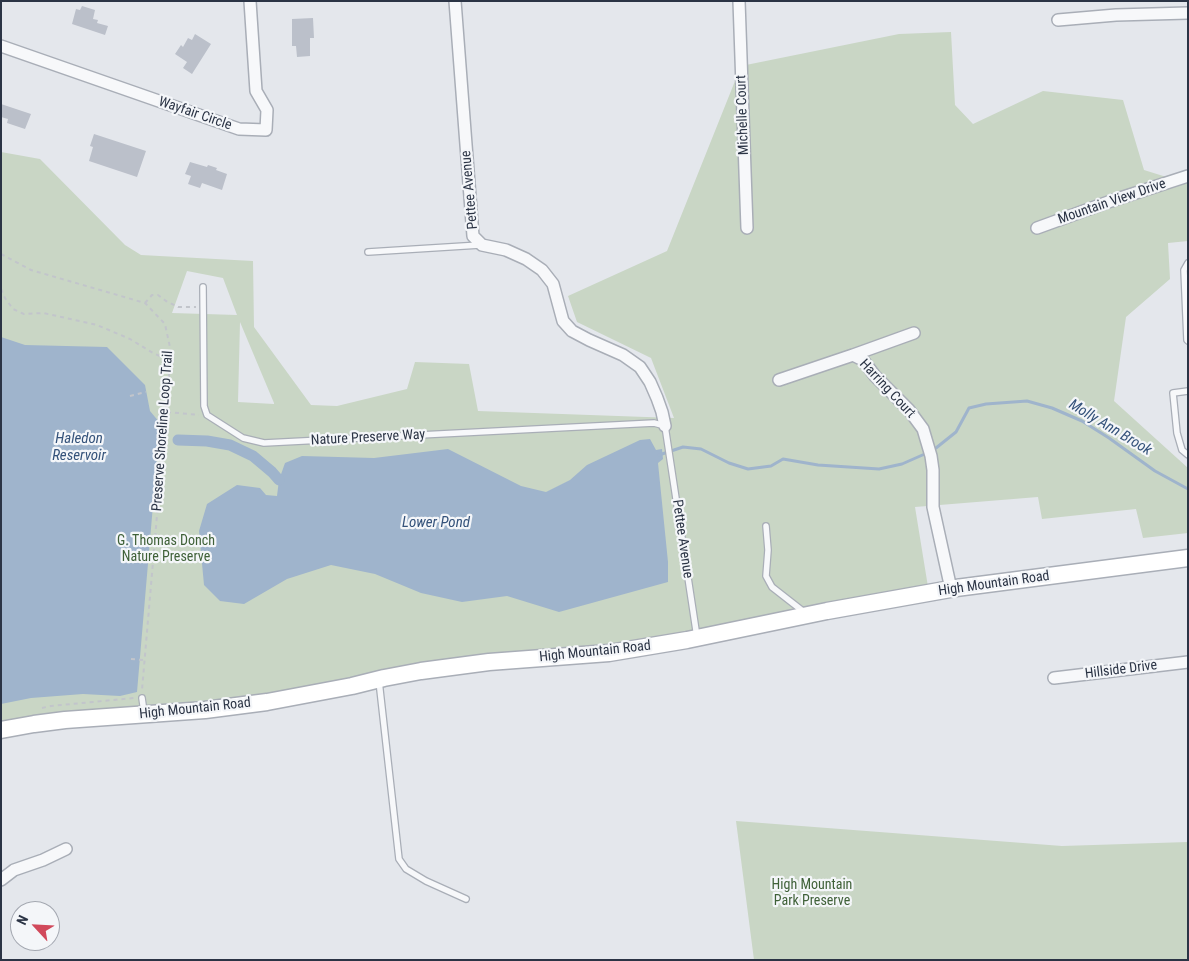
<!DOCTYPE html>
<html>
<head>
<meta charset="utf-8">
<style>
  body { margin:0 }
  #map { position:relative; width:1189px; height:961px; overflow:hidden; background:#e4e7ec; font-family:"Roboto Condensed",sans-serif }
  canvas { display:block }
  .frame { position:absolute; inset:0; border:2px solid #2b3445; pointer-events:none }
  .north { position:absolute; left:10px; top:901px; width:50px; height:50px; box-sizing:border-box; background:#f4f6f9; border:1px solid #a4a8b1; border-radius:50%; rotate:295deg; font-size:14px; font-weight:700; line-height:20px; text-align:center; color:#2b3445 }
  .north::after { content:''; display:block; margin:auto; width:18px; height:22px; background:#d1495b; clip-path:polygon(50% 0,100% 100%,50% 72%,0 100%) }
</style>
</head>
<body>
<div id="map">
<canvas width="1189" height="961"></canvas>
<div class="frame"></div>
<div class="north">N</div>
</div>
<script>
const context = document.querySelector('canvas').getContext('2d');
context.lineJoin = 'round';
function fill(path, color) {
  context.fillStyle = color;
  context.fill(path, 'evenodd');
}
function shape(rows) {
  const path = new Path2D();
  for (const r of rows) {
    path.moveTo(r[0], r[1]);
    for (let i = 2; i < r.length; i += 2) path.lineTo(r[i], r[i + 1]);
  }
  return path;
}
function stroke(path, color, width, dash) {
  context.strokeStyle = color;
  context.lineWidth = width;
  context.lineCap = dash ? 'butt' : 'round';
  context.setLineDash(dash || []);
  context.stroke(path);
}
function write(font, color, halo, rows, align = 'center') {
  context.font = font + ' "Roboto Condensed",sans-serif';
  context.lineWidth = 4.5;
  context.setLineDash([]);
  context.textBaseline = 'middle';
  context.strokeStyle = halo;
  context.fillStyle = color;
  for (const [text, x, y, turn = 0] of rows) {
    context.save();
    context.translate(x, y);
    context.rotate((+turn || 0) * Math.PI / 180);
    context.textAlign = isNaN(turn) ? turn : align;
    if (halo) context.strokeText(text, 0, 0);
    context.fillText(text, 0, 0);
    context.restore();
  }
}
fill(shape([
  [951,32,955,105,973,124,1043,91,1123,100,1144,170,1176,180,1188,177,1188,241,1168,243,1170,279,1126,317,1114,401,1188,468,1188,533,1143,538,1136,509,1042,519,1038,497,915,507,929,593,687,640,379,679,1,730,1,152,40,159,125,245,141,255,253,261,254,327,311,405,337,406,407,389,415,362,469,364,478,411,674,418,651,358,577,322,568,296,667,251,741,66,899,34],
  [187,271,223,278,237,315,172,313],
  [240,322,274,403,274,404,238,402],
  [736,821,1062,846,1188,842,1188,960,754,960]
]), '#c9d6c5');
fill(shape([
  [1,337,25,345,107,347,145,385,150,411,160,423,137,692,120,696,83,694,31,698,1,704],
  [650,439,656,450,662,449,663,459,658,463,668,562,668,582,559,612,507,596,462,602,421,593,375,574,331,565,287,579,244,604,220,601,204,585,199,531,207,504,237,485,260,488,266,495,277,496,279,480,285,463,302,456,374,458,448,449,521,486,546,492,570,480,587,465,640,440]
]), '#9fb4cc');
stroke(shape([
  [659,455,683,447,701,449,729,463,748,469,771,466,783,459,818,465,879,469,902,464,927,453,936,448,956,432,969,408,986,404,1027,401,1052,408,1082,421,1109,438,1155,471,1188,489]
]), '#9fb4cc', 3);
stroke(shape([
  [178,440,207,441,230,445,253,456,272,472,279,480]
]), '#9fb4cc', 11);
fill(shape([
  [82,6,95,10,93,19,98,20,97,23,108,26,105,35,72,24,76,9,80,10],
  [313,18,314,38,310,38,310,56,297,57,296,46,292,46,292,19],
  [195,34,211,44,192,74,183,68,187,62,175,54,181,45,183,47,188,38,192,40],
  [1,104,31,114,25,129,7,123,8,119,1,117],
  [94,134,146,151,137,177,89,161,93,147,90,146],
  [190,162,207,167,208,165,217,168,216,170,227,174,222,190,202,183,200,188,188,184,191,176,185,174]
]), '#bbc0ca');
const lane = shape([
  [368,252,480,245],
  [1188,263,1184,270,1187,340,1188,341],
  [203,287,204,406,207,415,243,438,264,443,654,423,665,426,697,637],
  [1188,391,1173,393,1177,433,1182,450,1188,455],
  [766,526,768,550,766,576,772,587,804,612],
  [379,681,399,859,406,869,426,881,466,899],
  [142,698,143,705,143,712]
]);
const street = shape([
  [455,1,473,236,482,245,506,250,526,259,542,270,553,284,563,321,572,331,589,340,623,355,640,367,650,382,657,398,662,412,665,426],
  [739,1,747,228],
  [1058,20,1116,15,1188,13],
  [1,46,239,129,266,130,267,110,256,91,250,1],
  [1037,228,1111,201,1188,176],
  [853,355,914,333],
  [779,380,853,355,863,360,875,376,909,410,923,429,931,456,933,470,933,507,951,589],
  [1054,678,1188,662],
  [1,880,14,870,43,860,66,849]
]);
const secondary = shape([
  [1,730,34,724,65,720,205,710,267,702,352,686,384,678,421,671,489,662,609,653,687,640,827,611,956,588,1188,558]
]);
stroke(lane, '#a9aeb7', 8);
stroke(street, '#a9aeb7', 14);
stroke(secondary, '#a9aeb7', 19);
stroke(shape([
  [1,254,31,270,145,303,165,324,171,352,142,690],
  [1,289,5,298,13,309,24,314,43,313,57,316,97,325,130,339,153,353,171,361],
  [145,303,152,295,158,295,166,301,178,307,196,307],
  [130,396,146,392],
  [167,412,199,415],
  [131,659,143,660],
  [42,708,51,706,134,698]
]), '#c2c5cb', 2, [4, 4]);
stroke(lane, '#f7f8fa', 5.5);
stroke(street, '#f7f8fa', 11);
stroke(secondary, '#fff', 16);
write('14px', '#2b3445', '#f4f6f9', [
  ["Wayfair Circle",195,114,19],
  ["Michelle Court",743,115,-92],
  ["Pettee Avenue",470,190,-95],
  ["Mountain View Drive",1112,202,-19],
  ["Harring Court",887,389,47],
  ["Preserve Shoreline Loop Trail",163,431,-86],
  ["Nature Preserve Way",368,438,-3],
  ["Pettee Avenue",682,539,82],
  ["High Mountain Road",994,584,-8],
  ["High Mountain Road",595,652,-6],
  ["Hillside Drive",1121,670,-7],
  ["High Mountain Road",195,709,-6]
]);
write('14px', '#3f6138', '#f4f6f9', [
  ["G. Thomas Donch",166,541],
  ["Nature Preserve",166,557],
  ["High Mountain",812,885],
  ["Park Preserve",812,901]
]);
write('italic 15px', '#34527a', '#f4f6f9', [
  ["Molly Ann Brook",1110,428,31],
  ["Haledon",79,439],
  ["Reservoir",79,456],
  ["Lower Pond",436,523]
]);
</script>
</body>
</html>
